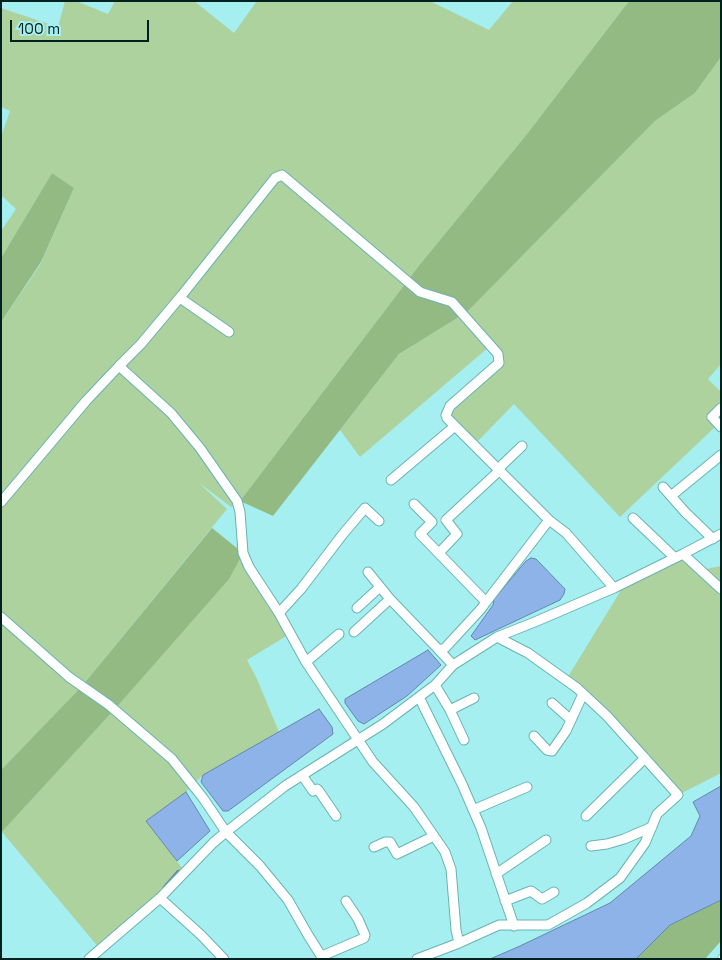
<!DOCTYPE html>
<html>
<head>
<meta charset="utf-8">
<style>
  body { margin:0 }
  #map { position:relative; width:722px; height:960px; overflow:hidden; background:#a5eff0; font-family:"Space Grotesk",sans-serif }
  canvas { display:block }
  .frame { position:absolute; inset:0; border:2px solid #012121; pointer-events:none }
  .scale { position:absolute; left:10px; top:20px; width:139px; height:22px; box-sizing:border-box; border:2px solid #012121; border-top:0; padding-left:6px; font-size:15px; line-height:18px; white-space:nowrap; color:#012121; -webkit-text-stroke:4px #a5eff0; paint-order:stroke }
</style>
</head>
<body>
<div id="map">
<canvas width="722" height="960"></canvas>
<div class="frame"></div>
<div class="scale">100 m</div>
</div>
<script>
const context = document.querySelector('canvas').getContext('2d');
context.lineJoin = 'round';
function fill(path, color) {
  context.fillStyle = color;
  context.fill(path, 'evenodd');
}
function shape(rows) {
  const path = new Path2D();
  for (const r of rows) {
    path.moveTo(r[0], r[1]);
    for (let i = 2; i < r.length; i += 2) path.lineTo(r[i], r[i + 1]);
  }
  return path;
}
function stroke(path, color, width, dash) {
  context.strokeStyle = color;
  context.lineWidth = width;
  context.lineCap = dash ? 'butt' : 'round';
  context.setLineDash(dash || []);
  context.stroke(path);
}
fill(shape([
  [65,1,76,1,108,14,115,1,194,1,234,33,257,1,430,1,489,30,513,1,629,1,527,134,421,263,240,501,231,507,198,482,227,509,82,686,1,770,1,322,40,265,74,188,52,173,1,258,1,231,16,209,1,195,1,137,10,111,1,107,1,8,58,27],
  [721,57,721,364,708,379,721,392,721,409,712,417,715,427,620,517,514,404,474,445,446,415,499,359,490,346,360,457,340,430,399,354,467,312,655,121,695,93],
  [243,553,288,635,247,660,257,679,279,732,203,775,186,792,146,821,185,872,100,949,2,832,114,710],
  [683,554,701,570,721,566,721,773,678,795,607,716,566,680,626,582]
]), '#add29d');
fill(shape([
  [629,1,721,1,721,57,695,93,655,121,467,312,399,354,273,516,240,501,421,263,527,134],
  [52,173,74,188,41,262,1,322,1,258],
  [212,528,243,553,229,579,114,710,1,833,1,770,82,686],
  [721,900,721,941,705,959,636,959,670,925]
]), '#94ba84');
const water = shape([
  [531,558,536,559,565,589,564,594,560,600,475,640,471,636,493,605,494,599,526,561,531,558],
  [428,650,441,665,407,696,364,724,358,721,345,703,345,699,428,650],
  [319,709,332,727,333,734,228,811,223,811,201,782,203,775,319,709],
  [721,786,721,900,670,925,636,959,490,959,520,946,610,903,691,836,700,816,693,802,721,786],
  [186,792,210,831,177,861,146,821,186,792]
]);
fill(water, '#8db3e8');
stroke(water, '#6387ac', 1);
stroke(shape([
  [164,887,178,871]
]), '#6387ac', 2.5);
const service = shape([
  [720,959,721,957]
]);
const minor = shape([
  [180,298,229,332],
  [119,366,141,344,182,295,275,178,282,175,420,292,452,302,498,354,499,363,450,406,446,415,447,418,549,520,566,533,614,588],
  [721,408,712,417,721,427],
  [498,469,522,446],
  [391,480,455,426],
  [663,487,685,512,713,539],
  [671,496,721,455],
  [1,502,86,401,119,366,171,413,200,448,237,501,240,512,243,553,249,567,279,613,306,662,373,762,414,807,445,852,451,869,456,930,459,943],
  [633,518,675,558],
  [439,553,457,534,446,520,500,470],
  [683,554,721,589],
  [368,572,390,599,439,650,445,648,481,609,486,602,420,534,432,522,414,504],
  [486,602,549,520],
  [357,608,380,587],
  [279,613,301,589,343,534,365,508,379,521],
  [1,617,69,677,109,705,172,759,203,798,226,832,260,866,288,900,308,935,323,959],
  [354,632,390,599],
  [439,650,453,665],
  [306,662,339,634],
  [435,685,450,710,464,740],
  [419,697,462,784,481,828,514,926],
  [552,703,571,720],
  [450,710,474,698],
  [534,736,547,750,552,751,566,731,583,694],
  [302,775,313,791,317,789,319,791,336,816],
  [473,810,527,787],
  [586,816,645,758],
  [591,846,607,844,624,839,652,827],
  [374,847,385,842,390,842,397,854,434,836],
  [496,874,546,840],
  [160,898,201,935,224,959],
  [505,901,531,891,542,899,554,892],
  [322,956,364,938,365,935,358,919,346,901],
  [89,959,160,898,213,843,226,832,285,786,383,724,435,685,453,665,497,637,537,621,614,588,683,554,721,534],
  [417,959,459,943,499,925,548,925,587,903,620,878,645,843,657,814,678,795,607,716,577,688,528,653,497,637]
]);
stroke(service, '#69b3b3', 6);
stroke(minor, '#69b3b3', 11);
stroke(service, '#fff', 4.5);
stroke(minor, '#fff', 9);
</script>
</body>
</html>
